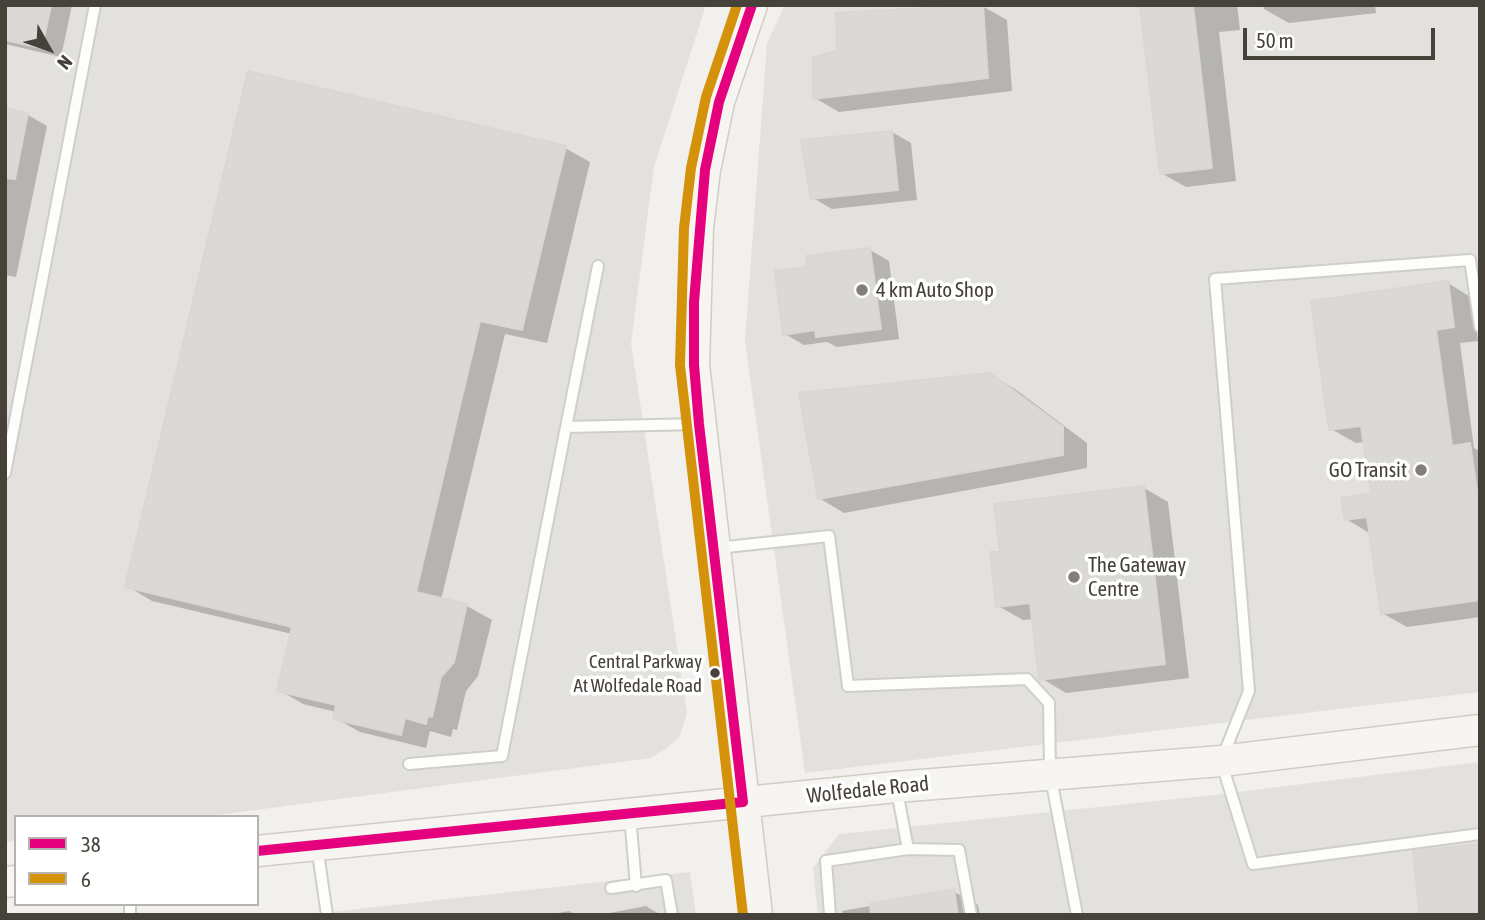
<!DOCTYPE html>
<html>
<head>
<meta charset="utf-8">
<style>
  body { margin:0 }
  #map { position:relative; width:1485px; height:920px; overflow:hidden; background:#f2f0ed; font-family:"Asap Condensed",sans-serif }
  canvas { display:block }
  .frame { position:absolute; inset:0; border:7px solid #474239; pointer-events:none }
  .legend { position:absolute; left:14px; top:815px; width:245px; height:91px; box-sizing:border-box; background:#fff; border:2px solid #b5b3b0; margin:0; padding:9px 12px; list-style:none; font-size:21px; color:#474239 }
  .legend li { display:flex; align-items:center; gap:14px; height:35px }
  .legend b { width:35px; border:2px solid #b5b3b0 }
  .north { position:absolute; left:14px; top:14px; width:70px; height:70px; -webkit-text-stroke:5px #fff; paint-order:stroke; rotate:130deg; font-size:19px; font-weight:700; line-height:28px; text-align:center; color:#474239 }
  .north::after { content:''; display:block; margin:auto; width:24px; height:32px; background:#474239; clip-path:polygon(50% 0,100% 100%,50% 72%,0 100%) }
  .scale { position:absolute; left:1243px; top:28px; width:192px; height:32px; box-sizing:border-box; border:4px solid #474239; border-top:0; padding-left:9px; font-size:21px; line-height:24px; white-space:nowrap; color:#474239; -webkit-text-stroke:5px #fff; paint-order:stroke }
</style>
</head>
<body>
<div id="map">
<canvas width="1485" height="920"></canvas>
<div class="frame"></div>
<ul class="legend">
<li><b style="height:9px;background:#e5007d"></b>38</li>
<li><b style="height:9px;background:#d4920b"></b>6</li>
</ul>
<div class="north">N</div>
<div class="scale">50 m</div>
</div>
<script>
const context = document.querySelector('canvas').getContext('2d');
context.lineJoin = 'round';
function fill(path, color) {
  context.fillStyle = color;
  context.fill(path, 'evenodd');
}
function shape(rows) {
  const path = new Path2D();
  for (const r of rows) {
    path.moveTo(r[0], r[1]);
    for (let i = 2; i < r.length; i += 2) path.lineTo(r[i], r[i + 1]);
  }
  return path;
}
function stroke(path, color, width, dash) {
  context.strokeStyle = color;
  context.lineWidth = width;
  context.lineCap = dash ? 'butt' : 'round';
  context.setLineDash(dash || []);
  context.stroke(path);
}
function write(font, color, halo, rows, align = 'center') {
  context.font = font + ' "Asap Condensed",sans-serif';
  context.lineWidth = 7;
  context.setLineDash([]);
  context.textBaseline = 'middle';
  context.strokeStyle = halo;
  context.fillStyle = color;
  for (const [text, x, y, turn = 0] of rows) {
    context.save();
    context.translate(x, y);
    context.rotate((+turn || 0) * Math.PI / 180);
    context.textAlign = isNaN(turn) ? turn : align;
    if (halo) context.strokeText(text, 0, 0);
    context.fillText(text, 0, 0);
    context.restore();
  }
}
fill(shape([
  [5,5,706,5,654,167,631,343,687,713,680,736,667,748,651,758,202,817,16,817,16,841,5,842],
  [785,5,1480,5,1480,692,805,773,745,341,767,43],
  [1480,762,1480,915,818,915,813,868,839,834,1214,795],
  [690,872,696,915,304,915]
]), '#e3e1dd');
fill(shape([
  [5,5,72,5,61,57,5,44],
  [1142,5,1237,5,1240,30,1219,32,1236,181,1186,187,1161,173],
  [1263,5,1375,5,1376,13,1289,23,1264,9],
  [982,6,1007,20,1012,91,839,112,815,98,839,53],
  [5,110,28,115,47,126,16,277,5,275],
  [892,132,911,143,917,200,832,209,813,198,803,142],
  [565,148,590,162,547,343,505,334,441,600,467,606,492,620,478,676,466,691,457,730,453,729,451,737,430,731,426,748,360,732,335,718,336,712,303,704,279,690,292,634,152,601,127,586],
  [870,250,889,261,899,339,837,347,827,342,804,345,785,334,809,268],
  [1448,283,1472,298,1478,341,1460,343,1474,448,1480,451,1480,617,1407,627,1382,613,1371,534,1346,519,1373,495,1365,442,1356,443,1331,429],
  [990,374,1015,389,1087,443,1087,468,844,513,819,498],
  [1144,488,1168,502,1189,678,1066,693,1041,678,1034,619,1023,620,998,606,1002,553],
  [953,891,978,905,980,915,843,915,842,911],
  [646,906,661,915,599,915],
  [569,911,576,915,548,915]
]), '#0003');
const building = shape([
  [5,5,51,5,42,48,5,40,5,5],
  [983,5,988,78,813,99,813,57,837,51,836,13,983,5],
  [1140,5,1193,5,1212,168,1160,174,1140,5],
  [248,71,566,146,522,330,480,321,416,592,467,604,454,662,441,677,432,717,428,716,426,724,405,718,401,735,333,719,336,705,277,691,292,627,125,587,248,71],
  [5,108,28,113,15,179,5,178,5,108],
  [892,131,898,190,811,199,801,140,892,131],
  [870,248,881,329,816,337,815,330,783,335,775,271,807,267,806,256,870,248],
  [1448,281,1454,327,1436,330,1452,446,1470,443,1480,512,1480,600,1381,614,1367,517,1345,520,1341,498,1371,493,1361,426,1329,430,1311,301,1448,281],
  [990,373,1063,427,1063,455,818,499,799,393,990,373],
  [1144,486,1165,664,1039,680,1030,603,996,607,990,552,1000,552,994,504,1144,486],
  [1480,844,1480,915,1420,915,1413,851,1480,844],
  [954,889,958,915,871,915,870,904,954,889]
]);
fill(building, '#dbd9d5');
stroke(building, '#dad7d3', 2);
const lane = shape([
  [1480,327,1470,260,1215,279,1249,691,1221,761,1253,864,1480,834],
  [566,427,598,266],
  [5,473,95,5],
  [717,548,829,536,848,686,1027,679,1049,703,1050,773,1077,915],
  [409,764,502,756,566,427,699,424],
  [897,791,908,849,959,850,971,915],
  [630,815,636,886],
  [317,846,327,915],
  [611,888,666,880,672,915],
  [130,904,130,915],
  [830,915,826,861,908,849]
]);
const secondary = shape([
  [752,5,719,102,705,170,698,228,694,365,757,915],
  [257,851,896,787,1221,761,1480,730],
  [5,882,16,881]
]);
stroke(lane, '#d0ceca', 14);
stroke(secondary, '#d0cdc5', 33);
stroke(lane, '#fdfdfc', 10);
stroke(secondary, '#f6f5f1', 30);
stroke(shape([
  [257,851,743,802,699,424,694,365,694,302,705,170,719,102,752,5]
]), '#e5007d', 10);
stroke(shape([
  [737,5,706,97,691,168,684,228,680,365,743,915]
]), '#d4920b', 10);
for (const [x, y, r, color] of [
  [862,290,7,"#837f78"],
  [1421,470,7,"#837f78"],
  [1074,577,7,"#837f78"],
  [715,673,6,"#474239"]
]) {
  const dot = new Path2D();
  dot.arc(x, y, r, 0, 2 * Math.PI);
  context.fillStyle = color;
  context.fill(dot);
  stroke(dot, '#fff', 2.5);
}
write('19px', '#474239', '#fff', [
  ["Central Parkway",702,662],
  ["At Wolfedale Road",702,686]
], 'right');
write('21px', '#474239', '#fff', [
  ["4 km Auto Shop",876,290],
  ["GO Transit",1407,470,"right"],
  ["The Gateway",1088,565],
  ["Centre",1088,589]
], 'left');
write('21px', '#474239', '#fff', [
  ["Wolfedale Road",868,790,-6]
]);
</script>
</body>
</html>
